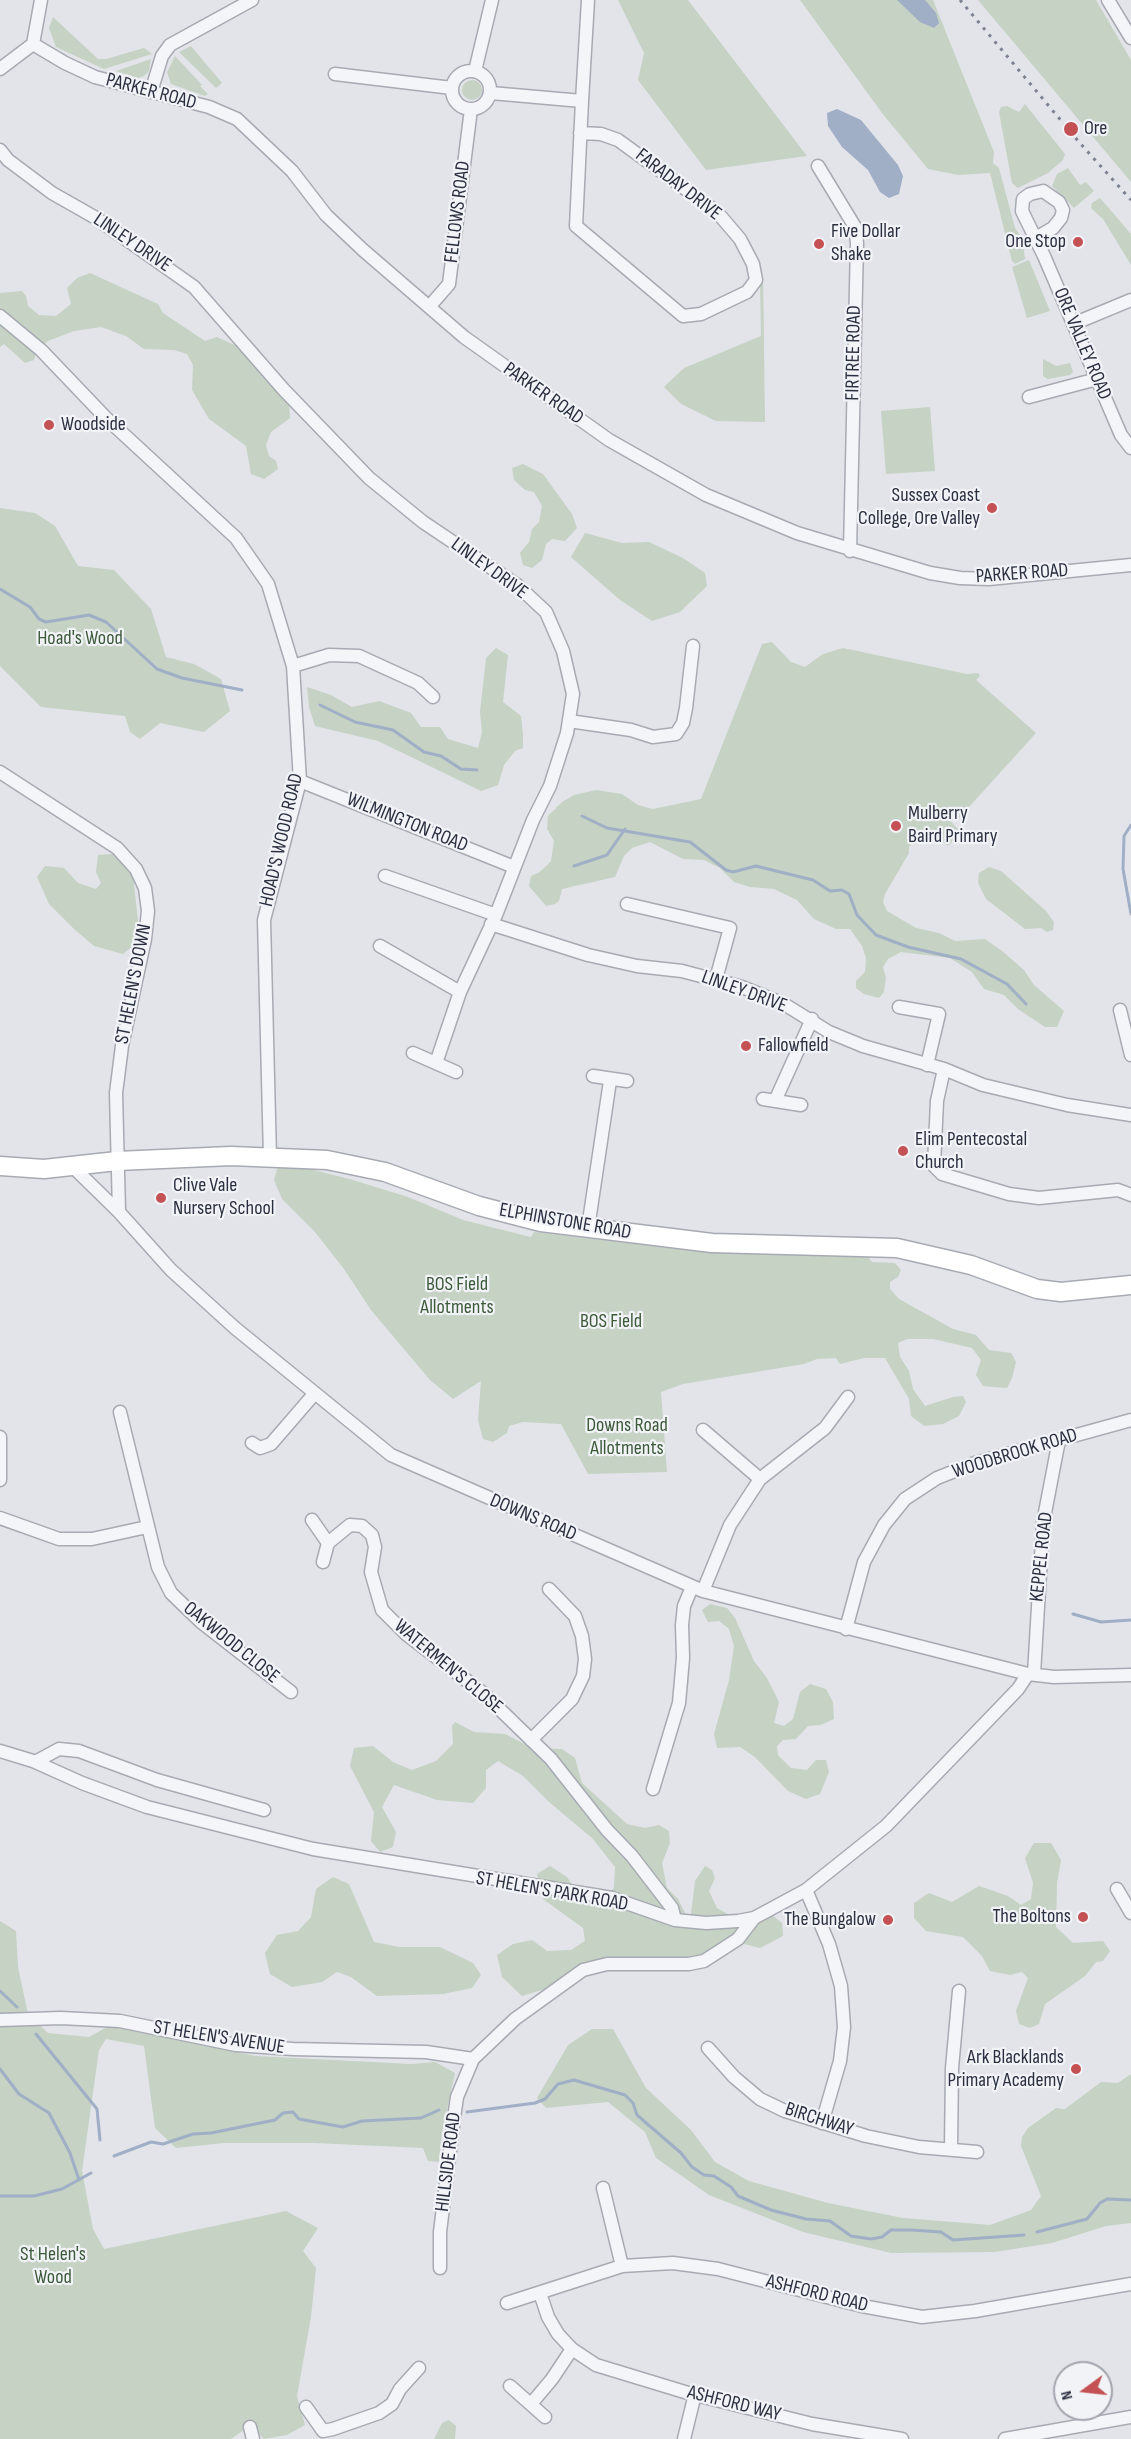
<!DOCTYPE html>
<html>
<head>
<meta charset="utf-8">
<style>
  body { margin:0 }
  #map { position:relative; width:1131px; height:2439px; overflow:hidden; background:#e2e4e9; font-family:"Sofia Sans Condensed",sans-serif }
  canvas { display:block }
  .north { position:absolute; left:1053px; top:2361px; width:60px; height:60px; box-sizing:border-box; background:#f1f3f7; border:2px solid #a2a5ae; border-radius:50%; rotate:255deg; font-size:16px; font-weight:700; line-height:24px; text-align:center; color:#2b3040 }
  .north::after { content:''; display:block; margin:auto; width:21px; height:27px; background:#c45154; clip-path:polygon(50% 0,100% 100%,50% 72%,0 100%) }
</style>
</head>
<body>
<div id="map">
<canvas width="1131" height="2439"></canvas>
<div class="north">N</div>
</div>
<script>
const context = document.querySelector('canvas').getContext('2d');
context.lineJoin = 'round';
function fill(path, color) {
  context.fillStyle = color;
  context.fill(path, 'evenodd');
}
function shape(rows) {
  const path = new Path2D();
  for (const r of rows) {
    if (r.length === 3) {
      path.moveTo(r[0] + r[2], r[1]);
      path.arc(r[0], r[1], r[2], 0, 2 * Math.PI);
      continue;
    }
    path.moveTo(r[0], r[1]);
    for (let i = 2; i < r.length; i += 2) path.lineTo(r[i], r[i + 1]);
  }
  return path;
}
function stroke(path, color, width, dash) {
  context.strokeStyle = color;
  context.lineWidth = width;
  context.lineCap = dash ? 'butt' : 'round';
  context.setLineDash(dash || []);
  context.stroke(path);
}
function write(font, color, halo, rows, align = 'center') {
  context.font = font + ' "Sofia Sans Condensed",sans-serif';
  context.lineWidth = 4.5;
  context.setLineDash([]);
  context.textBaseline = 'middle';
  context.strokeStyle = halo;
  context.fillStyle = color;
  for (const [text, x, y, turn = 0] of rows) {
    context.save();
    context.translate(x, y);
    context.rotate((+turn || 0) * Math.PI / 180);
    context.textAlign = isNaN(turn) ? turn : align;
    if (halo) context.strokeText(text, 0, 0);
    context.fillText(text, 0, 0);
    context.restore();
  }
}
fill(shape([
  [618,0,688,0,807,156,706,170,638,80,644,53],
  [800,0,933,0,994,152,993,163,999,168,1015,228,1022,238,1025,259,1015,264,1012,261,990,173,958,175,928,169,882,113],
  [978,0,1096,0,1131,60,1131,182],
  [53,17,98,59,106,59,144,48,152,54,104,69,56,47,49,28],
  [191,46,222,83,216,88,179,52],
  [175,56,202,85,200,86,208,94,205,96,171,84,167,72],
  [151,59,149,71,144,76,138,78,116,71],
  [472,90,10],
  [1025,104,1065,154,1063,160,1048,173,1018,188,1012,183,999,112,1001,107,1007,106,1019,112],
  [1068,168,1080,185,1086,182,1094,191,1074,208,1052,186,1057,174],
  [1100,198,1131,234,1131,265,1103,219,1091,208,1092,203],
  [1029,260,1050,311,1027,318,1012,267],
  [90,273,158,304,163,313,205,341,217,337,239,347,289,402,290,418,271,432,266,445,269,456,276,461,278,469,264,479,251,474,246,446,209,419,192,390,193,365,187,354,174,350,144,349,126,336,101,327,74,331,48,341,37,351,34,360,25,363,4,344,0,347,0,293,22,291,26,296,28,306,39,315,56,316,71,304,67,288,77,278],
  [760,276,763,276,765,422,716,421,681,404,664,387,684,368,761,336],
  [1043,359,1056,366,1070,363,1073,372,1070,375,1048,379,1043,376],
  [930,407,935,471,886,474,881,411],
  [523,464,543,474,572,514,577,528,565,541,552,539,546,544,542,560,532,568,523,565,520,553,529,542,532,529,539,522,542,506,534,492,525,490,514,480,512,468],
  [0,508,35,513,55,526,78,566,114,570,151,609,166,657,194,664,221,679,230,711,204,732,160,723,140,739,130,732,125,716,41,707,0,666],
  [585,533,622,543,649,542,683,558,705,573,707,586,680,612,652,621,620,600,571,557],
  [772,642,791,662,805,667,823,654,843,648,967,674,978,673,980,676,976,680,1036,733,959,818,956,816,951,822,961,832,948,846,926,828,909,847,909,853,885,894,883,902,887,911,916,928,939,933,955,941,985,939,1002,951,1024,970,1034,985,1064,1011,1057,1027,1045,1027,1018,1009,1004,995,984,989,972,972,950,958,901,952,888,959,883,967,886,978,884,992,879,998,864,994,856,988,856,981,865,972,866,958,862,946,850,929,836,929,814,919,797,900,774,889,750,887,734,882,720,868,704,860,683,859,650,842,632,848,624,856,615,877,562,889,559,901,555,904,546,906,529,886,531,876,540,872,551,861,554,841,547,829,548,816,562,802,574,795,596,790,622,794,638,805,653,809,701,799,762,644],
  [496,648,508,655,503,702,521,716,523,735,523,748,515,751,504,765,498,785,481,791,378,741,315,726,309,707,307,687,331,695,352,707,379,701,411,713,421,727,440,727,448,739,478,748,482,732,480,712,486,658],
  [113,854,133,875,139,930,134,945,123,954,94,946,74,929,49,904,37,877,45,866,64,868,78,883,96,889,101,883,96,872,98,855],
  [989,867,1001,871,1046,911,1054,922,1053,930,1047,932,1041,928,1025,929,986,899,978,883,979,873],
  [278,1166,310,1169,353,1180,408,1197,463,1220,531,1237,534,1232,703,1252,850,1256,868,1257,872,1262,895,1263,901,1270,898,1277,890,1282,890,1289,899,1299,953,1329,976,1335,989,1350,1011,1353,1016,1362,1012,1378,1007,1388,983,1386,976,1375,981,1360,972,1348,933,1339,907,1339,898,1343,900,1357,909,1371,913,1389,925,1406,953,1397,963,1396,966,1402,959,1416,943,1424,924,1426,911,1416,909,1399,885,1358,864,1358,840,1364,836,1358,817,1359,804,1364,683,1384,661,1392,667,1472,588,1474,561,1424,523,1422,509,1426,507,1433,493,1442,483,1439,478,1420,481,1381,453,1399,430,1380,371,1310,344,1269,315,1232,282,1199,274,1180],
  [710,1604,727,1608,735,1618,754,1661,767,1678,779,1702,774,1723,784,1726,793,1719,800,1692,810,1684,826,1689,833,1702,834,1719,821,1725,808,1726,796,1739,783,1740,777,1746,778,1755,791,1768,807,1770,816,1760,826,1760,829,1772,820,1794,806,1799,788,1791,755,1757,740,1747,717,1748,714,1734,729,1680,734,1646,729,1629,719,1621,708,1622,702,1610],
  [455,1722,474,1732,505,1734,532,1748,562,1749,575,1758,582,1783,627,1824,645,1828,659,1825,669,1831,670,1843,662,1863,667,1888,678,1899,686,1915,691,1914,695,1881,705,1866,712,1870,715,1878,709,1891,717,1908,746,1924,772,1915,782,1923,783,1936,760,1948,744,1944,724,1952,673,1962,607,1958,573,1970,545,1989,522,1996,502,1977,497,1955,513,1944,532,1940,547,1951,571,1950,585,1941,583,1928,543,1899,537,1874,550,1866,567,1877,582,1900,598,1901,614,1888,615,1867,592,1838,549,1802,523,1776,498,1761,486,1770,486,1788,473,1803,437,1800,394,1785,382,1807,396,1832,393,1847,380,1852,371,1841,374,1812,350,1766,354,1748,373,1746,393,1762,412,1770,436,1761,453,1744,452,1726],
  [1034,1843,1051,1843,1061,1860,1057,1883,1056,1927,1073,1943,1103,1941,1110,1951,1103,1961,1096,1962,1085,1976,1045,2004,1039,2024,1030,2028,1019,2024,1016,2011,1028,1978,1022,1972,1010,1975,990,1971,982,1956,963,1937,926,1931,914,1918,914,1903,929,1893,952,1902,979,1886,1008,1896,1021,1905,1031,1899,1033,1883,1025,1858],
  [333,1877,349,1884,374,1942,399,1947,440,1947,473,1963,481,1975,472,1988,443,1994,377,1996,351,1977,337,1972,322,1982,292,1987,270,1974,265,1953,277,1935,298,1931,311,1917,316,1889],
  [0,1921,16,1931,18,1967,28,2014,48,2033,89,2037,109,2026,255,2056,411,2064,435,2062,455,2073,442,2132,439,2162,428,2161,423,2148,314,2143,224,2143,176,2148,155,2128,144,2046,106,2039,99,2050,82,2171,93,2229,104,2249,286,2211,318,2228,303,2251,316,2268,311,2317,297,2396,305,2425,287,2435,264,2439,251,2425,231,2439,0,2439],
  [592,2029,613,2029,646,2088,691,2130,715,2162,749,2181,828,2203,903,2218,990,2225,1031,2210,1041,2196,1021,2146,1022,2137,1028,2128,1056,2108,1065,2109,1101,2082,1118,2083,1131,2074,1131,2223,1106,2226,1052,2243,995,2252,891,2253,803,2232,709,2195,656,2158,645,2132,608,2102,546,2108,537,2098,568,2045],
  [449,2420,456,2426,455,2439,434,2439,442,2423]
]), '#c5d2c4');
fill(shape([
  [897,0,925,0,936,13,939,23,934,28,920,22],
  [837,109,861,120,898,165,903,176,899,194,889,198,880,192,868,170,842,147,828,126,827,113]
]), '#a0aec6');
stroke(shape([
  [0,589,30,607,39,619,46,622,89,615,106,622,157,669,182,678,242,690],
  [320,705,355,722,393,730,424,752,441,756,461,769,477,770],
  [582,816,607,828,690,842,726,870,733,872,756,866,813,880,830,891,842,890,849,894,857,915,876,935,908,947,961,959,1007,984,1026,1004],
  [1131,825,1124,836,1123,869,1131,914],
  [574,866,607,855,625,829],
  [1073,1614,1101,1622,1131,1620],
  [0,1991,17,2007],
  [36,2034,97,2109,100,2140],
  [0,2069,19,2094,49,2113,70,2153,79,2180],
  [467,2112,535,2103,545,2099,558,2084,574,2080,625,2095,633,2103,637,2115,681,2153,692,2167,704,2175,714,2176,731,2187,738,2196,771,2210,806,2219,830,2221,851,2236,871,2239,882,2237,891,2230,911,2230,941,2232,953,2240,1024,2235],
  [114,2156,151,2142,163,2144,193,2134,211,2133,275,2120,283,2113,293,2112,299,2119,343,2127,362,2121,421,2118,439,2110],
  [0,2196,34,2196,62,2189,91,2173],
  [1037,2232,1087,2219,1100,2203,1107,2199,1131,2200]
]), '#a0aec6', 3);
const street = shape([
  [1108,0,1131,38],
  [33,44,65,63,95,77,209,107,237,119,292,171,326,215,363,250,464,337,609,440,706,495,797,533,930,573,960,578,989,579,1131,565],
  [0,69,33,44,41,0],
  [471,90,19],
  [475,71,492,0],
  [335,74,452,88],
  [151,92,162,56,170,45,252,0],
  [491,93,582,101],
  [580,133,601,134,618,140,717,212,740,239,753,264,756,280,747,292,701,314,683,316,576,226,582,101,588,0],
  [0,150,8,160,52,193,96,218,194,287,284,390,369,478,423,522,517,585,546,612,563,651,573,694,567,733,550,786,533,820,496,915,460,992,436,1063],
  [818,166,855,227,857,243,850,551],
  [1036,238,1053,228,1061,218,1063,210,1059,202,1043,191,1030,194,1023,199,1022,211,1044,256,1121,435,1131,448],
  [429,307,449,284,471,109],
  [0,316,41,350,106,418,236,538,268,584,293,666,300,781,264,920,270,1157],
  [1073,324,1131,300],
  [1029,397,1097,379],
  [293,666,329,655,359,656,418,683,433,697],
  [569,721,631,730,653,737,676,734,683,723,686,708,693,646],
  [0,772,117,848,136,869,145,888,148,911,145,939,122,1046,116,1093,119,1212],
  [300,781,514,867],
  [385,876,496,915],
  [627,904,730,928,716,979],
  [491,924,588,955,637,966,682,971,742,987,784,1004,829,1032,863,1046,944,1069,983,1085,1067,1105,1131,1115],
  [380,946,460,992],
  [899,1007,939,1014,927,1065],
  [1120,1010,1131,1055],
  [413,1053,456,1072],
  [944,1069,937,1101,934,1166,942,1174,1009,1194,1039,1198,1118,1190,1131,1195],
  [593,1076,627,1081],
  [763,1099,801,1105],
  [775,1101,812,1019],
  [72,1166,119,1212,171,1270,235,1328,391,1455,703,1591,1028,1674,1054,1677,1131,1675],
  [588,1228,610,1081],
  [120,1412,158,1567,171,1593,201,1622,291,1692],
  [703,1430,760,1479],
  [0,1437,0,1480],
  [252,1443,260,1448,271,1444,315,1393],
  [0,1518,59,1539,92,1539,147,1527],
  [312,1520,328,1543],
  [323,1562,328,1543,350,1525,362,1526,372,1535,375,1547,371,1572,382,1610,406,1634,483,1693,551,1759,607,1830,632,1856,672,1908,675,1920],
  [703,1591,730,1525,760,1479,825,1428,848,1397],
  [846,1629,864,1562,884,1525,905,1499,937,1478,975,1463,1131,1420],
  [1034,1674,1043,1523,1059,1440],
  [531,1740,572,1699,583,1676,585,1659,582,1636,575,1616,549,1589],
  [0,1751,33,1761,82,1783,147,1807,313,1849,612,1898,675,1920,706,1923,738,1921,754,1918,806,1890,886,1826,1018,1689,1028,1674],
  [35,1762,59,1749,79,1751,157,1780,264,1810],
  [653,1789,679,1703,683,1658,682,1625,684,1606,692,1587],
  [1117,1889,1131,1913],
  [806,1890,829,1944,841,1986,844,2027,840,2061,822,2123],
  [0,2020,61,2018,120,2021,236,2045,293,2049,426,2052,473,2059],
  [708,2048,734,2077,760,2099,785,2111,866,2136,919,2147,977,2152],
  [951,2149,952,2068,959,1991],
  [603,2188,622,2266],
  [440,2268,440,2232,454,2118,457,2097,473,2059,515,2019,583,1970,607,1964,689,1964,704,1961,738,1939,754,1918],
  [540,2293,548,2317,558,2334,572,2349,596,2365,688,2393,812,2424,902,2439],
  [507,2303,622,2266,673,2263,718,2269,862,2306,922,2317,975,2311,1131,2284],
  [510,2386,545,2417],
  [531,2404,552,2379,572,2349],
  [306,2407,323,2431,333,2429,379,2413,392,2404,400,2389,419,2368],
  [250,2427,253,2439],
  [684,2439,695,2394],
  [1005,2439,1131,2417]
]);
const secondary = shape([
  [0,1166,44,1169,117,1161,231,1156,327,1160,385,1172,479,1206,541,1222,712,1243,897,1248,971,1265,1037,1289,1061,1292,1131,1285]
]);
stroke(street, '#a7aab3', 15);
stroke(secondary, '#a7aab3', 21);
stroke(street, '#f4f5f8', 12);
stroke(secondary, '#fff', 18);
stroke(shape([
  [960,0,1079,142,1131,200]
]), '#7c8292', 3, [3, 6]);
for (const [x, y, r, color] of [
  [1071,129,8,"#c45154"],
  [1078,242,6,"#c45154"],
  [819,244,6,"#c45154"],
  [49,425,6,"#c45154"],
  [992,508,6,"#c45154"],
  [896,826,6,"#c45154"],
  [746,1046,6,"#c45154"],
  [903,1151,6,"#c45154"],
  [161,1198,6,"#c45154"],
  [1083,1917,6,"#c45154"],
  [888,1920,6,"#c45154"],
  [1076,2069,6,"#c45154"]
]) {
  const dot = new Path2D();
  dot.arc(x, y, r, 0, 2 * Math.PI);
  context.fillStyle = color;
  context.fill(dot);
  stroke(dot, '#f1f3f7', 2);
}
write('20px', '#2b3040', '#f1f3f7', [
  ["PARKER ROAD",151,92,15],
  ["FARADAY DRIVE",678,185,38],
  ["FELLOWS ROAD",458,212,-83],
  ["LINLEY DRIVE",132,243,34],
  ["ORE VALLEY ROAD",1082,344,67],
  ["FIRTREE ROAD",854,353,-89],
  ["PARKER ROAD",543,394,35],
  ["LINLEY DRIVE",489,569,36],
  ["PARKER ROAD",1022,574,-4],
  ["WILMINGTON ROAD",407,823,22],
  ["HOAD'S WOOD ROAD",282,840,-77],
  ["ST HELEN'S DOWN",134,984,-79],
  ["LINLEY DRIVE",744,992,20],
  ["ELPHINSTONE ROAD",565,1222,10],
  ["WOODBROOK ROAD",1015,1454,-17],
  ["DOWNS ROAD",533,1518,23],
  ["KEPPEL ROAD",1042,1557,-84],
  ["OAKWOOD CLOSE",231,1643,39],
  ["WATERMEN'S CLOSE",448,1667,40],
  ["ST HELEN'S PARK ROAD",552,1892,10],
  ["ST HELEN'S AVENUE",219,2038,9],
  ["BIRCHWAY",819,2120,18],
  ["HILLSIDE ROAD",449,2162,-83],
  ["ASHFORD ROAD",817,2294,14],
  ["ASHFORD WAY",734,2404,14]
]);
write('20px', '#2b3040', '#f1f3f7', [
  ["Ore",1084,129],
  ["Five Dollar",831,232],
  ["Shake",831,255],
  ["One Stop",1066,242,"right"],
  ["Woodside",61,425],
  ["Sussex Coast",980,496,"right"],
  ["College, Ore Valley",980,519,"right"],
  ["Mulberry",908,814],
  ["Baird Primary",908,837],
  ["Fallowfield",758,1046],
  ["Elim Pentecostal",915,1140],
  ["Church",915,1163],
  ["Clive Vale",173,1186],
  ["Nursery School",173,1209],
  ["The Boltons",1071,1917,"right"],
  ["The Bungalow",876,1920,"right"],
  ["Ark Blacklands",1064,2058,"right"],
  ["Primary Academy",1064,2081,"right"]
], 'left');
write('20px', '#3c5a3a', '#f1f3f7', [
  ["Hoad's Wood",80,639],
  ["BOS Field",457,1285],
  ["Allotments",457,1308],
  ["BOS Field",611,1322],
  ["Downs Road",627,1426],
  ["Allotments",627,1449],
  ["St Helen's",53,2255],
  ["Wood",53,2278]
]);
</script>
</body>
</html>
